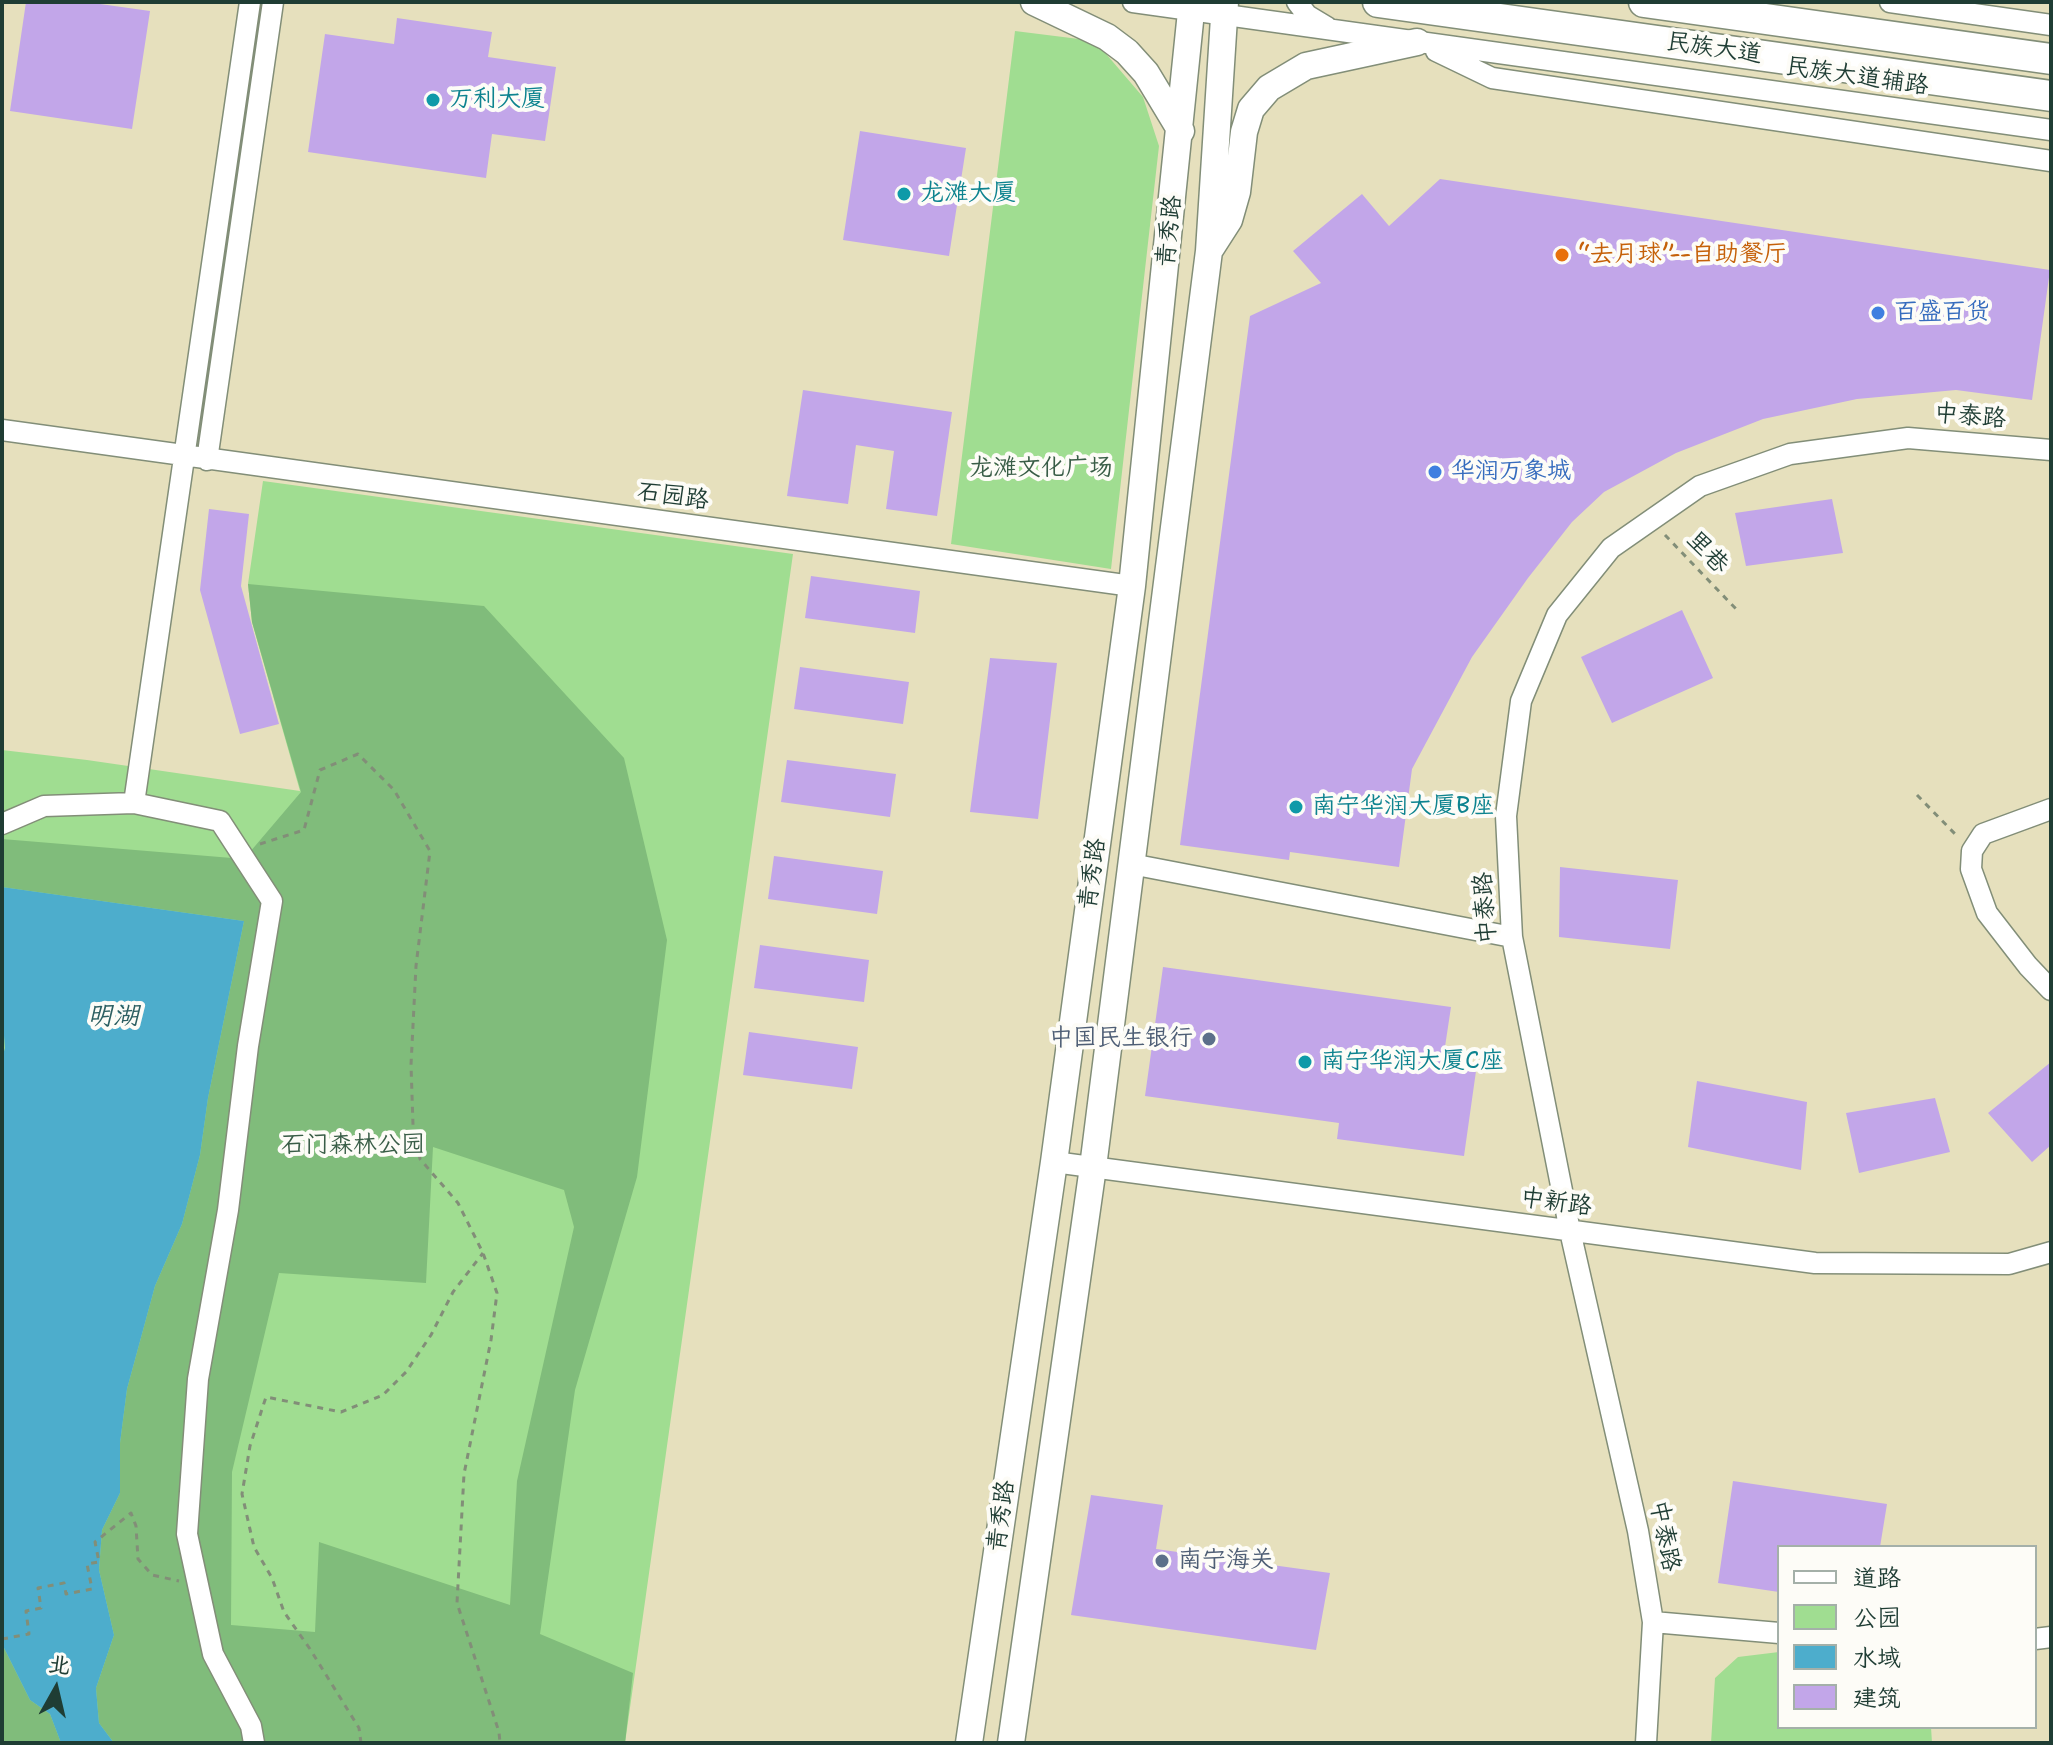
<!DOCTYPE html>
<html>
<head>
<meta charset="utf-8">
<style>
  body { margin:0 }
  #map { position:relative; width:2053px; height:1745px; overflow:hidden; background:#e6e0bd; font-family:"Shantell Sans","LXGW WenKai TC",sans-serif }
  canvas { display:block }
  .frame { position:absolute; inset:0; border:4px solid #1f3d34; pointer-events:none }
  .legend { position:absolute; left:1777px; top:1545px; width:260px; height:184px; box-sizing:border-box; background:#fdfcf7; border:2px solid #a4b0a9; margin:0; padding:10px 14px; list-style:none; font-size:24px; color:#1f3d34 }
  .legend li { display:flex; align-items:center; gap:16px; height:40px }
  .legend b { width:40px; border:2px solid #a4b0a9 }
  .north { position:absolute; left:16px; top:1649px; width:80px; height:80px; -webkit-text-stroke:6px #fdfcf7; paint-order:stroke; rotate:8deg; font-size:22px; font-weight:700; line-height:32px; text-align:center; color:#1f3d34 }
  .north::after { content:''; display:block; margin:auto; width:28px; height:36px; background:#1f3d34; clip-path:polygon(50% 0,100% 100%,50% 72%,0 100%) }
</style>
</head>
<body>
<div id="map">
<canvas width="2053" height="1745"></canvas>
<div class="frame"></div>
<ul class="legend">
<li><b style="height:10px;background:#fff"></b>道路</li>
<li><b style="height:22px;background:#a0dd91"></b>公园</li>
<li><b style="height:22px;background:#4dadcc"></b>水域</li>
<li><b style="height:22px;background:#c2a6e9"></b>建筑</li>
</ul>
<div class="north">北</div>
</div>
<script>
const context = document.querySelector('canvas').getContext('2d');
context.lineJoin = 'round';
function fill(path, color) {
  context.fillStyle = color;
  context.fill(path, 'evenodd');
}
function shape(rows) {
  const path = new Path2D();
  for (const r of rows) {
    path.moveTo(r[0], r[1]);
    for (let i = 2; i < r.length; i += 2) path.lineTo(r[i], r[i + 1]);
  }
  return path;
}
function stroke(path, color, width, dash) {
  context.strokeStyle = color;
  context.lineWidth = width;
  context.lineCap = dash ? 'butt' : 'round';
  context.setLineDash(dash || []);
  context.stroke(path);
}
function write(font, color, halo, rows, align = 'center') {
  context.font = font + ' "Shantell Sans","LXGW WenKai TC",sans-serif';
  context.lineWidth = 8;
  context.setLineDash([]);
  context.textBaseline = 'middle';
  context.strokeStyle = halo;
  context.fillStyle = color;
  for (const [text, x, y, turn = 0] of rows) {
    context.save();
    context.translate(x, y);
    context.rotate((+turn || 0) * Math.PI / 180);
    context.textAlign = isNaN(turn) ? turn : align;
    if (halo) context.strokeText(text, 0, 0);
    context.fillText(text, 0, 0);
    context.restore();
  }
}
fill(shape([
  [1015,31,1095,41,1143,97,1159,146,1111,569,951,544],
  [263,481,793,554,625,1743,2,1743,2,750,87,760,300,791,252,622,248,584],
  [1779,1652,1779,1727,1931,1727,1932,1743,1711,1743,1715,1678,1738,1657]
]), '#a0dd91');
fill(shape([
  [248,584,484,606,624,758,667,940,637,1177,575,1390,540,1634,633,1673,625,1743,114,1743,99,1723,96,1688,114,1635,99,1570,102,1530,120,1493,120,1443,127,1389,155,1286,182,1224,200,1155,208,1098,244,921,2,887,2,839,244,859,301,792,252,622],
  [433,1147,564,1190,574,1227,517,1481,510,1605,319,1542,315,1632,231,1625,232,1472,279,1273,426,1283],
  [2,1644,30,1700,50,1714,61,1743,2,1743]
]), '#80bc7b');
fill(shape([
  [2,887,244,921,208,1098,200,1155,182,1224,155,1286,127,1389,120,1443,120,1493,102,1530,99,1570,114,1635,96,1688,99,1723,114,1743,61,1743,50,1714,30,1700,2,1644,2,1058,5,1048,2,1011]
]), '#4dadcc');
fill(shape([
  [26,2,86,2,150,11,132,129,10,111],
  [397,18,492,32,488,57,556,67,545,141,492,134,486,178,308,152,325,34,394,44],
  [860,131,966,148,949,256,843,240],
  [1440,179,2050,270,2032,400,1956,390,1857,399,1763,419,1676,453,1604,492,1572,522,1528,578,1472,657,1412,769,1399,867,1290,852,1289,860,1180,845,1250,316,1321,283,1293,251,1362,194,1389,226],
  [803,390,952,412,937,516,886,509,894,451,856,445,848,504,787,496],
  [1832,499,1843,553,1746,566,1735,513],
  [209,509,249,514,241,586,279,724,240,734,200,590],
  [811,576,920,591,915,633,805,618],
  [1682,610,1713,678,1612,723,1581,657],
  [990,658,1057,663,1038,819,970,812],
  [800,667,909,682,903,724,794,709],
  [787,760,896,774,890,817,781,802],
  [774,856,883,871,877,914,768,899],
  [1560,867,1678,880,1670,949,1559,937],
  [760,945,869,960,864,1002,754,988],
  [1163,967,1451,1007,1443,1060,1477,1064,1464,1156,1337,1139,1339,1123,1145,1096],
  [749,1032,858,1047,852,1089,743,1075],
  [2051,1062,2051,1145,2032,1162,1988,1113],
  [1697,1081,1807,1102,1801,1170,1688,1147],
  [1935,1098,1950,1152,1859,1173,1846,1113],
  [1733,1481,1887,1504,1880,1547,1779,1547,1779,1592,1718,1583],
  [1091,1495,1163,1505,1156,1549,1330,1573,1316,1650,1071,1615]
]), '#c2a6e9');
const minor = shape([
  [1133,2,2051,130],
  [1297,2,1307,15,1327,27],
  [1890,2,2051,25],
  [1436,51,1492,78,2051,161],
  [2,430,1132,586],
  [207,460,273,2],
  [134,803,250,2],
  [2051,809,1983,834,1972,851,1971,869,1987,913,2028,966,2051,990],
  [2,824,44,806,134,803,220,821,272,901,248,1046,228,1210,198,1379,187,1534,213,1654,251,1726,254,1743],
  [1131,864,1512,937],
  [1054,1162,1815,1263,2009,1264,2051,1252],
  [1653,1622,1779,1633],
  [2035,1639,2051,1637],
  [1646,1743,1653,1622,1638,1531,1570,1231,1512,937,1506,816,1521,701,1557,615,1611,548,1700,486,1790,454,1908,438,2051,450]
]);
const major = shape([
  [1034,2,1107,37,1127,52,1146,73,1181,131],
  [1211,248,1229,220,1237,192,1244,132,1251,109,1269,88,1306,66,1417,42],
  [969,1743,1054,1162,1132,586,1192,2],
  [1011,1743,1093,1167,1209,251,1225,2]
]);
const highway = shape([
  [1378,2,2051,96],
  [1644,2,2051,59]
]);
stroke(minor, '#828e78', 23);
stroke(major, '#828e78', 29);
stroke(highway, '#828e78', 33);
stroke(shape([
  [1665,535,1737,610],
  [1917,795,1958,837],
  [260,844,304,830,320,770,358,754,394,790,430,851,416,966,411,1065,413,1125,420,1159,458,1203,483,1253,497,1293,491,1340,464,1474,457,1603,499,1732,500,1743],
  [2,1639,29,1634,26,1611,41,1608,38,1588,64,1583,66,1594,92,1589,87,1564,99,1562,95,1542,131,1513,136,1526,138,1559,152,1575,179,1581],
  [361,1743,359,1728,310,1649,284,1612,272,1578,254,1547,242,1494,250,1446,266,1397,341,1412,383,1395,406,1372,431,1335,453,1292,483,1253]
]), '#828e78', 3, [6, 6]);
stroke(minor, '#fff', 20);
stroke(major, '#fff', 26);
stroke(highway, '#fff', 30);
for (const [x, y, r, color] of [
  [433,100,8,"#0f9aa8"],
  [904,194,8,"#0f9aa8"],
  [1562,255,8,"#e8710a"],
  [1878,313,8,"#3f7fe0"],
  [1435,472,8,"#3f7fe0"],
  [1296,807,8,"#0f9aa8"],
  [1209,1039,8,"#5c6f8a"],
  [1305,1062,8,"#0f9aa8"],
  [1162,1561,8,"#5c6f8a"]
]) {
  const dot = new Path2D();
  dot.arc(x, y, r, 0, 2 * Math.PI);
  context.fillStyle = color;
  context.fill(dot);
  stroke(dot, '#fdfcf7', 3);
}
write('24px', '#1f3d34', '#fdfcf7', [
  ["民族大道",1714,49,8],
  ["民族大道辅路",1857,77,8],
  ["青秀路",1170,231,-84],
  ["中泰路",1970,417,5],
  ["石园路",673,497,8],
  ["里巷",1707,553,46],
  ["青秀路",1093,874,-82],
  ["中泰路",1486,908,-94],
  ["中新路",1556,1203,8],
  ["青秀路",1002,1516,-82],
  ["中泰路",1664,1536,79]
]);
write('24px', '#0d838f', '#fdfcf7', [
  ["万利大厦",449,100],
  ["龙滩大厦",920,194],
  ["南宁华润大厦B座",1312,807],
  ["南宁华润大厦C座",1321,1062]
], 'left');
write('24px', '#c56008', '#fdfcf7', [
  ["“去月球”--自助餐厅",1578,255]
], 'left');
write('24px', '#366cbe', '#fdfcf7', [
  ["百盛百货",1894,313],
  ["华润万象城",1451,472]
], 'left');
write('24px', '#395d47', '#fdfcf7', [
  ["龙滩文化广场",1041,469],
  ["石门森林公园",353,1146]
]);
write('24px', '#4e5e75', '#fdfcf7', [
  ["中国民生银行",1193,1039],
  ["南宁海关",1178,1561,"left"]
], 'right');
write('italic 26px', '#2d5f62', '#fdfcf7', [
  ["明湖",113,1017]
]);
</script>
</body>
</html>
